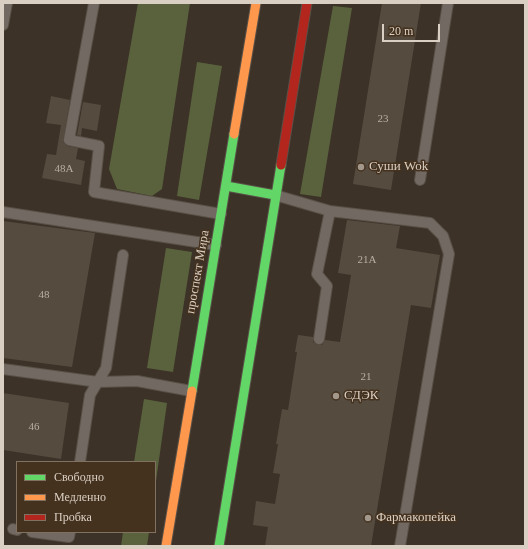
<!DOCTYPE html>
<html>
<head>
<meta charset="utf-8">
<style>
  body { margin:0 }
  #map { position:relative; width:528px; height:549px; overflow:hidden; background:#3c3227; font-family:"Times New Roman",serif }
  canvas { display:block }
  .frame { position:absolute; inset:0; border:4px solid #dacfc3; pointer-events:none }
  .legend { position:absolute; left:16px; top:461px; width:140px; height:72px; box-sizing:border-box; background:#44321f; border:1px solid #807161; margin:0; padding:5px 7px; list-style:none; font-size:12px; color:#dacfc3 }
  .legend li { display:flex; align-items:center; gap:8px; height:20px }
  .legend b { width:20px; border:1px solid #807161 }
  .scale { position:absolute; left:382px; top:24px; width:58px; height:18px; box-sizing:border-box; border:2px solid #dacfc3; border-top:0; padding-left:5px; font-size:12px; line-height:14px; white-space:nowrap; color:#dacfc3; -webkit-text-stroke:3px #44321f; paint-order:stroke }
</style>
</head>
<body>
<div id="map">
<canvas width="528" height="549"></canvas>
<div class="frame"></div>
<ul class="legend">
<li><b style="height:5px;background:#63d668"></b>Свободно</li>
<li><b style="height:5px;background:#ff974d"></b>Медленно</li>
<li><b style="height:5px;background:#b3261e"></b>Пробка</li>
</ul>
<div class="scale">20 m</div>
</div>
<script>
const context = document.querySelector('canvas').getContext('2d');
context.lineJoin = 'round';
function fill(path, color) {
  context.fillStyle = color;
  context.fill(path, 'evenodd');
}
function shape(rows) {
  const path = new Path2D();
  for (const r of rows) {
    path.moveTo(r[0], r[1]);
    for (let i = 2; i < r.length; i += 2) path.lineTo(r[i], r[i + 1]);
  }
  return path;
}
function stroke(path, color, width, dash) {
  context.strokeStyle = color;
  context.lineWidth = width;
  context.lineCap = dash ? 'butt' : 'round';
  context.setLineDash(dash || []);
  context.stroke(path);
}
function write(font, color, halo, rows, align = 'center') {
  context.font = font + ' "Times New Roman",serif';
  context.lineWidth = 3;
  context.setLineDash([]);
  context.textBaseline = 'middle';
  context.strokeStyle = halo;
  context.fillStyle = color;
  for (const [text, x, y, turn = 0] of rows) {
    context.save();
    context.translate(x, y);
    context.rotate((+turn || 0) * Math.PI / 180);
    context.textAlign = isNaN(turn) ? turn : align;
    if (halo) context.strokeText(text, 0, 0);
    context.fillText(text, 0, 0);
    context.restore();
  }
}
fill(shape([
  [138,3,190,3,162,189,152,196,117,189,109,169],
  [333,6,352,8,321,197,300,194],
  [197,62,222,66,199,200,177,196],
  [166,248,192,252,173,372,147,368],
  [144,399,167,403,155,488,155,462,134,462],
  [123,532,149,532,147,546,121,546]
]), '#59623d');
fill(shape([
  [382,3,421,3,391,190,353,184],
  [51,96,70,100,63,142,67,146,78,148,76,159,85,161,81,185,42,178,47,154,56,155,61,125,46,123],
  [83,102,101,105,97,131,82,128,81,136,77,135],
  [347,220,400,226,396,248,440,255,431,308,411,305,371,546,265,546,268,527,253,525,256,501,275,504,280,474,273,473,278,444,276,444,282,409,288,410,297,352,295,352,298,335,313,337,313,342,318,345,322,345,325,340,340,342,351,275,338,273],
  [3,221,95,233,72,367,3,358],
  [3,393,69,403,61,459,3,450]
]), '#554b3f');
const lane = shape([
  [94,3,69,140,99,146,94,192,221,214],
  [3,25,7,3],
  [420,180,448,3],
  [275,195,330,211,430,223,443,236,449,254,400,546],
  [3,212,216,245],
  [319,339,327,286,317,274,330,211],
  [3,369,98,382,137,381,191,391],
  [80,462,90,395,106,368,123,255],
  [13,529,17,530],
  [32,532,69,537,70,532]
]);
const fast = shape([
  [226,186,275,195],
  [192,391,234,134],
  [219,546,281,165]
]);
const slow = shape([
  [234,134,256,3],
  [166,546,192,391]
]);
const jam = shape([
  [281,165,307,3]
]);
stroke(lane, '#595047', 12);
stroke(fast, '#595047', 11);
stroke(slow, '#595047', 11);
stroke(jam, '#595047', 11);
stroke(lane, '#726a62', 10);
stroke(fast, '#63d668', 9);
stroke(slow, '#ff974d', 9);
stroke(jam, '#b3261e', 9);
for (const [x, y, r, color] of [
  [361,167,4,"#a3988c"],
  [336,396,4,"#a3988c"],
  [368,518,4,"#a3988c"]
]) {
  const dot = new Path2D();
  dot.arc(x, y, r, 0, 2 * Math.PI);
  context.fillStyle = color;
  context.fill(dot);
  stroke(dot, '#44321f', 1.5);
}
write('11px', '#b9aea2', null, [
  ["23",383,119],
  ["48А",64,169],
  ["21А",367,260],
  ["48",44,295],
  ["21",366,377],
  ["46",34,427]
]);
write('13px', '#dacfc3', '#44321f', [
  ["Суши Wok",369,167],
  ["СДЭК",344,396],
  ["Фармакопейка",376,518]
], 'left');
write('13px', '#dacfc3', '#44321f', [
  ["проспект Мира",198,272,-80]
]);
</script>
</body>
</html>
